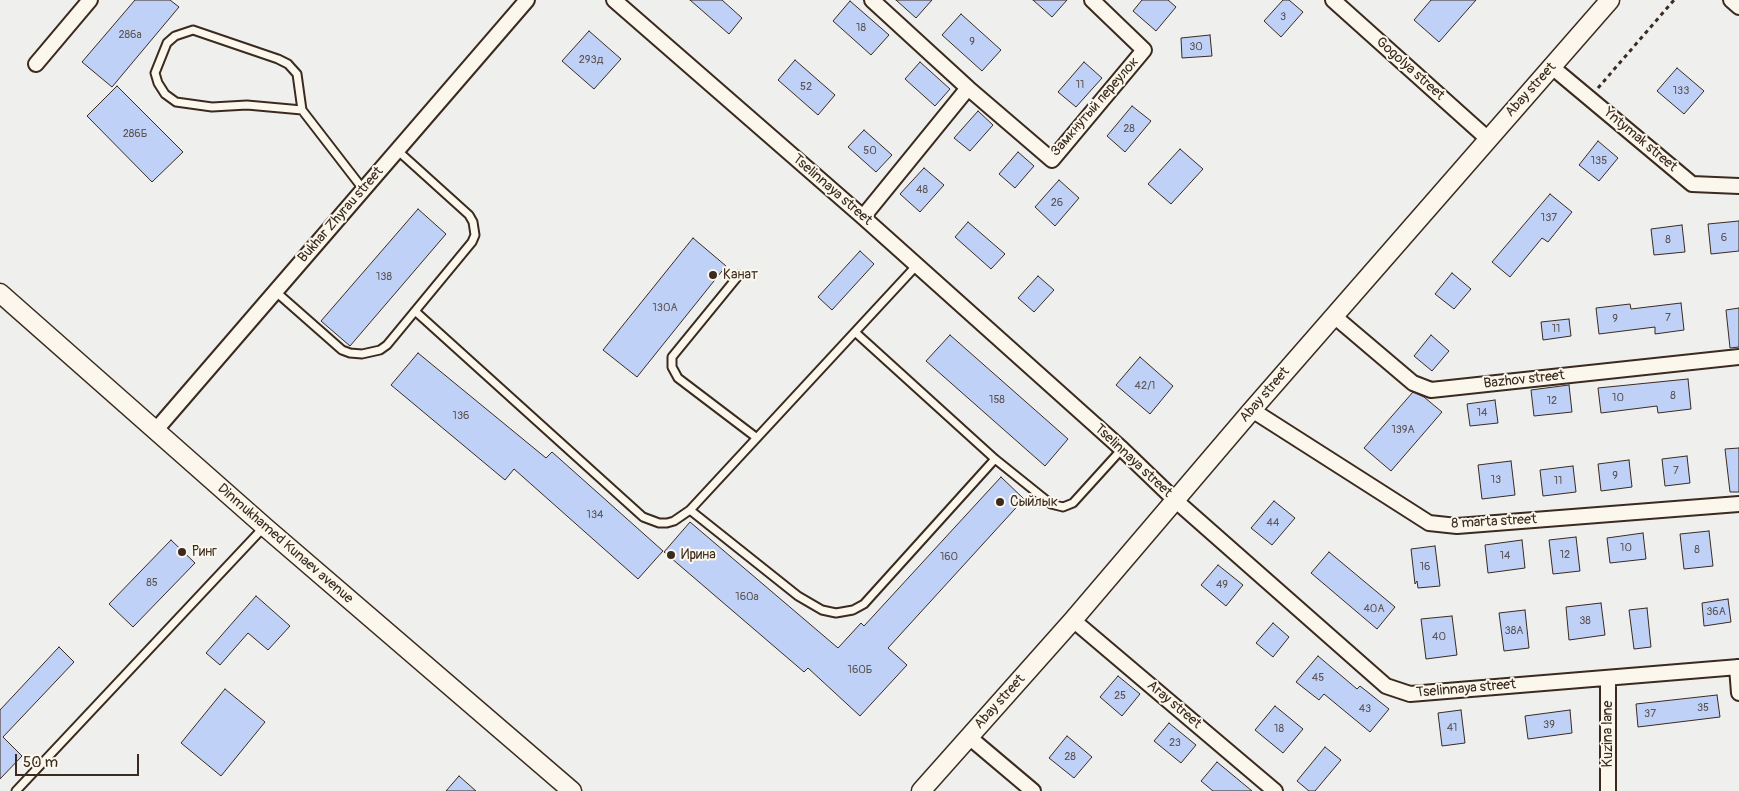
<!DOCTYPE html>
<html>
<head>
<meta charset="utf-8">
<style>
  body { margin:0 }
  #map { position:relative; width:1739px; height:791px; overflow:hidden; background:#efefee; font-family:Pangolin,sans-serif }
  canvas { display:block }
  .scale { position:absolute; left:15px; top:754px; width:124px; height:22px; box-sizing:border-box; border:2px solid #3b2a1e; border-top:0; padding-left:6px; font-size:15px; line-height:18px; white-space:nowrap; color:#3b2a1e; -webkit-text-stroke:4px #fbf7ec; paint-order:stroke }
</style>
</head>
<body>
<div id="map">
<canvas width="1739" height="791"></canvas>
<div class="scale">50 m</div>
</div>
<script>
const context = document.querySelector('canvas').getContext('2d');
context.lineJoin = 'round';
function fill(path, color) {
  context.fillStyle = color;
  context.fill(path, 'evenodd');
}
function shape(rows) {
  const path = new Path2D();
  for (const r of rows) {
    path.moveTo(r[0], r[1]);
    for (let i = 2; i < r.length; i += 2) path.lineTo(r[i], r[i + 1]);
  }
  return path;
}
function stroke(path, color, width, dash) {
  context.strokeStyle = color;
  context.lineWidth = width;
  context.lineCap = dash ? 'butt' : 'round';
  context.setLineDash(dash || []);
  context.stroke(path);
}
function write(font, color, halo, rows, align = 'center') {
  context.font = font + ' Pangolin,sans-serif';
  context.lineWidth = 4;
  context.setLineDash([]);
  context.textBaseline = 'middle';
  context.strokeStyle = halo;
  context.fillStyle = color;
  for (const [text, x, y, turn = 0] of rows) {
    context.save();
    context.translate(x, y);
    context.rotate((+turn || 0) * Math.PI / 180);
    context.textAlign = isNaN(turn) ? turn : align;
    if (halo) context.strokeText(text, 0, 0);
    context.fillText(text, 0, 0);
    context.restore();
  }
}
const building = shape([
  [135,0,170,0,179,7,112,87,82,62,135,0],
  [690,0,722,0,742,18,729,34,690,0],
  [896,0,932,0,916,18,896,0],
  [1033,0,1067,0,1052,17,1033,0],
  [1142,0,1168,0,1176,7,1156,31,1133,11,1142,0],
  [1283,0,1289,0,1303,12,1281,37,1264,21,1283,0],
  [1431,0,1476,0,1439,42,1414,20,1431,0],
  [850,1,889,35,871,55,833,21,850,1],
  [961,14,1001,50,982,71,942,35,961,14],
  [589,31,621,59,594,89,562,61,589,31],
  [1210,35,1212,56,1182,58,1181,38,1210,35],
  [795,60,835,95,818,115,778,80,795,60],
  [920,62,950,89,935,106,905,79,920,62],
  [1084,62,1102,78,1076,107,1058,92,1084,62],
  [1677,68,1704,91,1684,114,1657,91,1677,68],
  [117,86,183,152,152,182,87,116,117,86],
  [1132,106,1151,121,1125,152,1107,136,1132,106],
  [978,111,993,125,970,151,954,138,978,111],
  [864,130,892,155,876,172,848,147,864,130],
  [1598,141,1618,158,1599,181,1579,165,1598,141],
  [1180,149,1203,169,1171,204,1148,184,1180,149],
  [1018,152,1034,166,1015,188,999,174,1018,152],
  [924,168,944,185,920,212,900,194,924,168],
  [1059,180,1079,198,1055,226,1035,207,1059,180],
  [1550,194,1572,212,1548,242,1542,238,1510,277,1492,262,1550,194],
  [418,209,446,234,350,346,321,321,418,209],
  [1739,221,1739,251,1711,254,1708,224,1739,221],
  [968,222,1005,254,991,269,955,237,968,222],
  [1682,225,1685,252,1654,255,1651,229,1682,225],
  [693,238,726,266,637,377,603,350,693,238],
  [860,251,874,264,832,310,818,297,860,251],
  [1452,273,1471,289,1454,309,1435,294,1452,273],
  [1038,276,1054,290,1034,312,1018,298,1038,276],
  [1681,303,1684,330,1655,334,1655,327,1599,334,1596,308,1630,304,1631,309,1681,303],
  [1739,308,1739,347,1730,348,1726,310,1739,308],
  [1569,319,1571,336,1543,340,1541,322,1569,319],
  [950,335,1068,439,1045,466,926,361,950,335],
  [1431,335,1449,351,1432,371,1414,356,1431,335],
  [418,353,546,458,552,452,663,551,638,579,514,469,505,480,391,385,418,353],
  [1140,357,1173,386,1150,414,1116,385,1140,357],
  [1688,379,1691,409,1658,413,1657,406,1601,413,1598,388,1688,379],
  [1569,385,1572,412,1534,416,1531,390,1569,385],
  [1413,392,1424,397,1442,412,1391,471,1364,448,1413,392],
  [1495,400,1498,423,1470,426,1467,404,1495,400],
  [1739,448,1739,492,1730,492,1725,449,1739,448],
  [1687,456,1690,483,1665,486,1662,459,1687,456],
  [1629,460,1632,487,1601,491,1598,464,1629,460],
  [1511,461,1515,495,1482,499,1478,465,1511,461],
  [1573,466,1576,492,1543,496,1540,470,1573,466],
  [1001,477,1024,499,888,648,907,665,860,716,808,668,804,672,664,552,690,522,838,648,861,623,864,626,1001,477],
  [1274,501,1295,518,1272,545,1251,528,1274,501],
  [1709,531,1713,566,1684,569,1680,534,1709,531],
  [1643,533,1646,559,1610,563,1607,538,1643,533],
  [1576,537,1580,571,1553,574,1549,540,1576,537],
  [171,540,195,563,133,627,109,604,171,540],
  [1522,540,1525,568,1488,573,1485,545,1522,540],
  [1435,546,1440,586,1418,588,1417,581,1415,584,1411,549,1435,546],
  [1329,552,1395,607,1377,629,1311,573,1329,552],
  [1218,565,1243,585,1226,606,1201,585,1218,565],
  [256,596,290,626,268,650,248,633,220,665,206,653,256,596],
  [1728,599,1731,622,1704,626,1702,603,1728,599],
  [1601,603,1605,635,1569,640,1566,607,1601,603],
  [1647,608,1651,647,1634,649,1629,610,1647,608],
  [1525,610,1529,648,1504,651,1499,613,1525,610],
  [1452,616,1457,655,1426,659,1421,619,1452,616],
  [1273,623,1289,637,1273,657,1256,643,1273,623],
  [59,647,74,662,3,737,22,756,0,779,0,710,59,647],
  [1318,656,1357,689,1360,686,1389,709,1370,732,1324,694,1319,700,1296,682,1318,656],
  [1118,676,1140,694,1122,716,1100,697,1118,676],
  [225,689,265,722,221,776,181,743,225,689],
  [1717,695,1720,717,1638,727,1636,704,1717,695],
  [1275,706,1303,729,1283,753,1255,730,1275,706],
  [1461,710,1465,743,1442,746,1438,713,1461,710],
  [1570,710,1572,733,1528,739,1525,716,1570,710],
  [1169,723,1196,745,1181,763,1154,741,1169,723],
  [1067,736,1092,757,1074,778,1049,758,1067,736],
  [1325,747,1341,760,1315,791,1309,791,1297,781,1325,747],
  [1217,762,1252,791,1213,791,1201,781,1217,762],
  [459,776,476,791,446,791,459,776]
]);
fill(building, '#c0d1f7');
stroke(building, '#3b2a1e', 1);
const service = shape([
  [302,110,247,105,212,107,176,102,165,94,158,83,155,73,167,43,175,36,193,30,278,59,288,64,297,74,302,110,363,189],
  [739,275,672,357,672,367,678,378,757,438],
  [275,291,342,350,350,353,362,354,380,350,387,345,472,242,475,235,473,222,469,215,397,150],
  [415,311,643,517,659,523,667,523,674,521,690,510,917,265],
  [855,332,995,459,1051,504,1063,507,1073,503,1122,449],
  [690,510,798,596,822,610,836,613,853,610,864,604,995,459],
  [16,791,264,527]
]);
const minor = shape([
  [614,0,863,217,1122,449,1175,500,1386,686,1410,694,1739,667],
  [872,0,968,88],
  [1333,0,1488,139],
  [1731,0,1739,7],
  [36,64,90,0],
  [1552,67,1692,184,1739,186],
  [863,217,968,88,1052,160,1144,50,1092,0],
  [1334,316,1413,383,1431,390,1739,357],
  [1252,410,1429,523,1457,526,1739,504],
  [155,431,527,0],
  [1073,620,1275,791],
  [1737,667,1739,693],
  [1608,678,1608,791],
  [969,737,1033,791]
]);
const tertiary = shape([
  [0,293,265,527,572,791],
  [921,791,1073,620,1252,410,1610,0]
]);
stroke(service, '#3b2a1e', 11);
stroke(minor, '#3b2a1e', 18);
stroke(tertiary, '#3b2a1e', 21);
stroke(shape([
  [1598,88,1674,0]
]), '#3b2a1e', 3, [4, 4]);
stroke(service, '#fbf7ec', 7);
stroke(minor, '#fbf7ec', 14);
stroke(tertiary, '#fbf7ec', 18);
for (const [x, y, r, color] of [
  [713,275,5,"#3b2a1e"],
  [1000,502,5,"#3b2a1e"],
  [182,552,5,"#3b2a1e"],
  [671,555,5,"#3b2a1e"]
]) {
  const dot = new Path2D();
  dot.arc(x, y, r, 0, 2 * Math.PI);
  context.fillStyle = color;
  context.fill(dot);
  stroke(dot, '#fbf7ec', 2);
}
write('11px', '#5c5454', null, [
  ["3",1283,17],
  ["18",861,28],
  ["286а",130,35],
  ["9",972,42],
  ["30",1196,47],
  ["293д",591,60],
  ["11",1080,85],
  ["52",806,87],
  ["133",1681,91],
  ["28",1129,129],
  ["286Б",135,134],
  ["50",870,151],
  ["135",1599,161],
  ["48",922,190],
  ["26",1057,203],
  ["137",1549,218],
  ["6",1724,238],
  ["8",1668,240],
  ["138",384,277],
  ["130А",665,308],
  ["7",1668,318],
  ["9",1615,319],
  ["11",1556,329],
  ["42/1",1145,386],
  ["8",1673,396],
  ["10",1618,398],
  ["158",997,400],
  ["12",1552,401],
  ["14",1482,413],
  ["136",461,416],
  ["139А",1403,430],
  ["7",1676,471],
  ["9",1615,476],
  ["13",1496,480],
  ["11",1558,481],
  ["134",595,515],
  ["44",1273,523],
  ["10",1626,548],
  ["8",1697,550],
  ["12",1565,555],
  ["14",1505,556],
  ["160",949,557],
  ["16",1425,567],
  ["85",152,583],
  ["49",1222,585],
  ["160а",747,597],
  ["40А",1374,609],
  ["36А",1716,612],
  ["38",1585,621],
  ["38А",1514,631],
  ["40",1439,637],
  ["160Б",860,670],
  ["45",1318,678],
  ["25",1120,696],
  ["35",1703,708],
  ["43",1365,709],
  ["37",1650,714],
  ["39",1549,725],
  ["41",1452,728],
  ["18",1279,729],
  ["23",1175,743],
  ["28",1070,757]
]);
write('14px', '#3b2a1e', '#fbf7ec', [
  ["Gogolya street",1410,69,42],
  ["Abay street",1531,90,-48],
  ["Замкнутый переулок",1095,107,-49],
  ["Yntymak street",1640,140,40],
  ["Tselinnaya street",832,190,41],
  ["Bukhar Zhyrau street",341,215,-49],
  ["Bazhov street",1524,380,-6],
  ["Abay street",1265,395,-49],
  ["Tselinnaya street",1133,461,43],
  ["8 marta street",1494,522,-3],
  ["Dinmukhamed Kunaev avenue",285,544,41],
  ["Tselinnaya street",1466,689,-5],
  ["Abay street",1000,702,-48],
  ["Aray street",1174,705,40],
  ["Kuzina lane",1608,734,-90]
]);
write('14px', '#3b2a1e', '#fbf7ec', [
  ["Канат",723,275],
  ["Сыйлык",1010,502],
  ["Ринг",192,552],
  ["Ирина",681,555]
], 'left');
</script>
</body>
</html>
